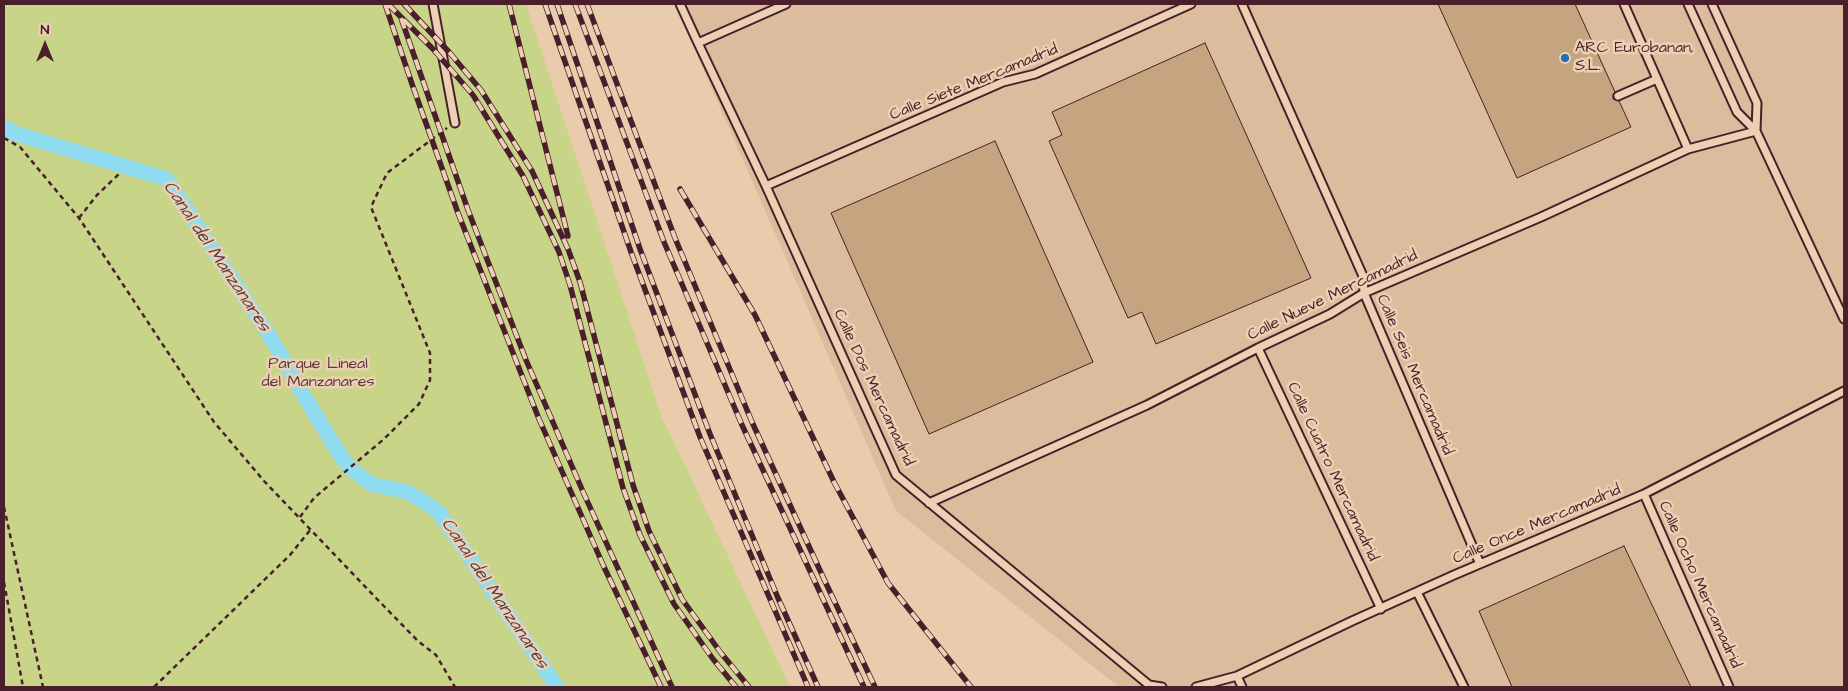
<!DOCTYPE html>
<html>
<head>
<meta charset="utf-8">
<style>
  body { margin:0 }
  #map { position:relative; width:1848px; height:691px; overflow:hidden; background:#e9ccac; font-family:"Architects Daughter",sans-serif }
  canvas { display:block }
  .frame { position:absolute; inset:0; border:5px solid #4a1f2b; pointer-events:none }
  .north { position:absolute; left:20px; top:20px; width:50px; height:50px; -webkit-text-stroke:4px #ecd0b3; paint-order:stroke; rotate:0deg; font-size:14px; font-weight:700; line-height:20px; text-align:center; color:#4a1f2b }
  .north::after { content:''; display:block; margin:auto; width:18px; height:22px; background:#4a1f2b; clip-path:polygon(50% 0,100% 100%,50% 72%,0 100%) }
</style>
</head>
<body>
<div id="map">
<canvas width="1848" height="691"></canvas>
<div class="frame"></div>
<div class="north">N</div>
</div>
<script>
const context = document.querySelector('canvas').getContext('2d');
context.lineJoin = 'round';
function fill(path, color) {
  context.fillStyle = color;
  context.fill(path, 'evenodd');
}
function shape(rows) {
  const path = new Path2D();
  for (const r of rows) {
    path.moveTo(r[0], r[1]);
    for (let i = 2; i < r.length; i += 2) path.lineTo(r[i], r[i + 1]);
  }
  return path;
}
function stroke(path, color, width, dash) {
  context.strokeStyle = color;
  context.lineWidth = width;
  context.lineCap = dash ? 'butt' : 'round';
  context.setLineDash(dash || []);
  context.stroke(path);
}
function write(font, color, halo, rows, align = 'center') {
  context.font = font + ' "Architects Daughter",sans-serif';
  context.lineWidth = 5;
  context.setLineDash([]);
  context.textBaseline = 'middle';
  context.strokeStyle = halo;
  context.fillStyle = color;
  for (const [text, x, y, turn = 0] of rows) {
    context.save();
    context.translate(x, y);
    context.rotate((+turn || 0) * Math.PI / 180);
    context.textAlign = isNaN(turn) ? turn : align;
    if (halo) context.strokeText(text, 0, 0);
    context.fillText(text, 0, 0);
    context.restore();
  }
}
fill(shape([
  [675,4,1844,4,1844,687,1119,687,896,511]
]), '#dbbd9d');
fill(shape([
  [4,4,526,4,661,415,790,687,4,687]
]), '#c8d488');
stroke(shape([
  [4,127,14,133,167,179,271,338,306,399,342,458,351,469,371,484,408,492,438,511,557,687]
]), '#90dcf1', 15);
const building = shape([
  [1438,4,1575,4,1615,92,1613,95,1613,99,1619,101,1631,127,1517,178,1438,4],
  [1205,43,1311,278,1156,344,1142,312,1128,318,1049,141,1062,135,1052,112,1205,43],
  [995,141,1093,362,929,434,831,213,995,141],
  [1624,546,1691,687,1512,687,1479,611,1624,546]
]);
fill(building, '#c5a580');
stroke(building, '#4a1f2b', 1);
const service = shape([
  [433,4,455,123],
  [680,4,698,43,766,186,896,475,1149,685,1162,687],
  [1242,4,1363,276,1364,293,1480,564],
  [1624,4,1688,149],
  [1688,4,1737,112,1756,131,1844,319],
  [1712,4,1757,103,1756,131],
  [698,43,786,4],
  [1618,96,1657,79],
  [766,186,1003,82,1035,74,1191,4],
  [1258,348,1381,609],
  [1644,494,1729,687],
  [929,503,1147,405,1258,348,1330,314,1364,293,1541,217,1688,149,1756,131],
  [1417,592,1464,687],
  [1237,676,1242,687],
  [1196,687,1237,676,1352,621,1454,575,1644,494,1844,391]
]);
stroke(service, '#4a1f2b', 11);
stroke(shape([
  [4,138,20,147,79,218,214,422,264,481,377,599,418,641,436,655,455,687],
  [79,218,97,195,121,172],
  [4,507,43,687],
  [300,517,314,498,384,439,419,404,430,380,430,353,371,207,387,173,447,128],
  [4,582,23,687],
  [154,687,290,555,311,529]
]), '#4a1f2b', 2.5, [5, 4]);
stroke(service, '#ecd0b3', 7);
const rail = shape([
  [385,4,412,84,458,213,539,419,604,567,661,687],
  [388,4,433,49,473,95,523,176,559,252,570,285,623,488,640,535,674,604,713,659,736,687],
  [404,4,449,52,481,90,532,171,568,249,580,282,633,485,649,531,682,599,721,653,749,687],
  [509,4,568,236],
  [545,4,631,252,700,437,808,687],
  [557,4,640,249,710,434,778,598,818,687],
  [575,4,664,242,742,425,864,687],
  [587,4,675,238,752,422,823,577,875,687],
  [401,18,468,210,526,360,584,494,672,687],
  [680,189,755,315,834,482,888,583,971,687]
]);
stroke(rail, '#4a1f2b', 5.5);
stroke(rail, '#ecd0b3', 4, [11]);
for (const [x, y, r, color] of [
  [1565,58,5,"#1f6fb2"]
]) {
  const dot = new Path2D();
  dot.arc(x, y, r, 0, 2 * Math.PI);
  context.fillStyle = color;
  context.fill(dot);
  stroke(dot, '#ecd0b3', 2);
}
write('16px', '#4a1f2b', '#ecd0b3', [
  ["ARC Eurobanan,",1575,49],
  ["S.L.",1575,67]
], 'left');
write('16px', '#4a1f2b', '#ecd0b3', [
  ["Calle Siete Mercamadrid",974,83,-22],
  ["Calle Nueve Mercamadrid",1333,296,-26],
  ["Calle Seis Mercamadrid",1414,375,67],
  ["Calle Dos Mercamadrid",873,388,65],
  ["Calle Cuatro Mercamadrid",1332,472,65],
  ["Calle Once Mercamadrid",1537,525,-23],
  ["Calle Ocho Mercamadrid",1699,585,66]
]);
write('16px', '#5d3a39', '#ecd0b3', [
  ["Parque Lineal",318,365],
  ["del Manzanares",318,383]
]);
write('italic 18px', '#543b49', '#ecd0b3', [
  ["Canal del Manzanares",216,257,56],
  ["Canal del Manzanares",494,594,56]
]);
</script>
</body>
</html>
